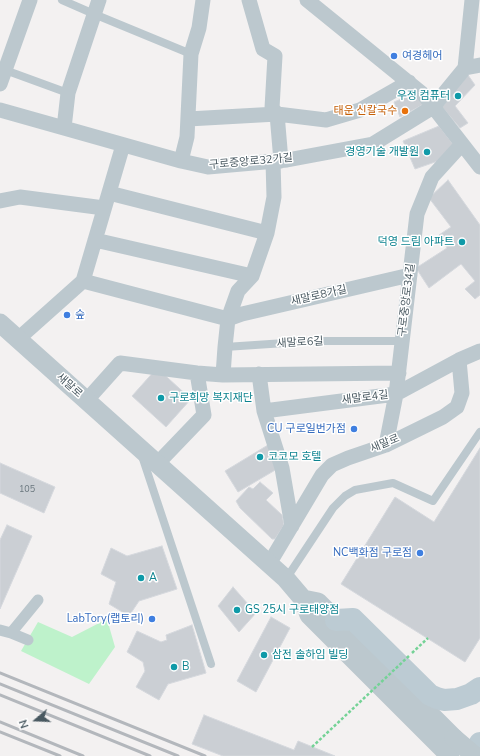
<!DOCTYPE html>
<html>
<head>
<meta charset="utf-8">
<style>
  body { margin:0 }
  #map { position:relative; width:480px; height:756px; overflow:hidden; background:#f3f1f1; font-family:"Nunito Sans",sans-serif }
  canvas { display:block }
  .north { position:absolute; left:16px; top:700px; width:40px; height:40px; -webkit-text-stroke:3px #fff; paint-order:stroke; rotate:251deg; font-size:11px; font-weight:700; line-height:16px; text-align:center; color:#485860 }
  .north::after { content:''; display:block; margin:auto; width:14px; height:18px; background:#485860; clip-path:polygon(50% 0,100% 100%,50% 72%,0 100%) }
</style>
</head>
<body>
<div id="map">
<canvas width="480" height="756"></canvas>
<div class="north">N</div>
</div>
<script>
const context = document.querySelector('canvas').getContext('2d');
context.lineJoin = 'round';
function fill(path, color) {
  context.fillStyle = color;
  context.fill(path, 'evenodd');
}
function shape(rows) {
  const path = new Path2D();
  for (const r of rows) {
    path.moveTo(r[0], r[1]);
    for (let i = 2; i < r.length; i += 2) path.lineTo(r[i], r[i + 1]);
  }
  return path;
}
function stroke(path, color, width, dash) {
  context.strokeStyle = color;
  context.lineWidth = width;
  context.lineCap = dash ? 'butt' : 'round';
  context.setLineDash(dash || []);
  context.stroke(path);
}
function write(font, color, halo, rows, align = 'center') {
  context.font = font + ' "Nunito Sans","Noto Sans KR",sans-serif';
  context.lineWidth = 3;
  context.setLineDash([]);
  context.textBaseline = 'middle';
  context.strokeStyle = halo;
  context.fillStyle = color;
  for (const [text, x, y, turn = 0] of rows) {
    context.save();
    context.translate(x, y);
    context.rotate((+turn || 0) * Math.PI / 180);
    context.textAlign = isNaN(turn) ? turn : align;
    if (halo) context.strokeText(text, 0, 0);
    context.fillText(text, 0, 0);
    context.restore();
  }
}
fill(shape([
  [107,619,115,647,89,684,21,651,38,622,72,637]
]), '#bef2cb');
const building = shape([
  [468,75,475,85,455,106,468,123,460,128,442,107,468,75],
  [413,94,424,104,400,117,394,102,413,94],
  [439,126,453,144,438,161,415,169,403,141,439,126],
  [448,180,480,225,480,295,475,299,465,289,475,281,461,264,429,288,416,268,447,248,439,235,451,227,429,198,448,180],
  [157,368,191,399,166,427,132,396,157,368],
  [268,445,277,469,238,492,225,471,268,445],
  [480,448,480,638,465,662,341,584,395,497,434,522,480,448],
  [0,463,55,487,44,513,0,493,0,463],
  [260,482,273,493,266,500,282,515,284,525,275,539,272,539,240,508,236,501,249,487,253,489,260,482],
  [7,525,32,536,0,609,0,540,7,525],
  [162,546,177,589,139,601,129,616,109,604,116,582,101,574,111,548,127,556,162,546],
  [233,587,256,613,239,632,218,606,233,587],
  [271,617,290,628,256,692,237,681,271,617],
  [192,625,206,673,168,684,159,700,136,687,145,671,143,662,127,652,137,631,161,642,167,640,166,635,192,625],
  [204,715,294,750,298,741,335,756,223,756,192,744,204,715]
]);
fill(building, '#cbcfd4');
stroke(building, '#d5d8dd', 1);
stroke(shape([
  [412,653,428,638]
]), '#74d296', 2.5, [3, 2]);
stroke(shape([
  [62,0,94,14,191,54],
  [5,70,68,93],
  [225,347,315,341,403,341],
  [142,456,211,664],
  [286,579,333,508,345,496,355,490,393,483,433,501,480,432]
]), '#bcc8ce', 8);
stroke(shape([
  [0,630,11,633,38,600],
  [11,633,28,640]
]), '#bcc8ce', 11);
stroke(shape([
  [249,0,263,49,275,56,272,108,277,114,281,161],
  [307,0,424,95,480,167],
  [465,68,472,0],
  [0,84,30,0],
  [0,110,181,161,208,167,287,160,373,144,433,107,465,68,480,65],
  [188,119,277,114,326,120,360,110,409,82],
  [64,128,68,93,99,0],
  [181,161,187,137,191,54,199,28,203,0],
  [109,193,267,233],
  [0,201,20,197,104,208],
  [95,240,252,276],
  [83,281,228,319,238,291,252,276,267,233,274,197,273,161],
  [18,339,83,281,123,145],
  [259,374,264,411,282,468,292,526],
  [223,375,225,347,228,319,242,314,410,275],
  [86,401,120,363,197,373,223,375,399,373],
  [264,411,396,394,459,360,480,351],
  [386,445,396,394,417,214,432,177,462,144],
  [157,464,204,415,197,373],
  [269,564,322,475,332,465,348,458,386,445,443,417,457,407,462,393,459,360]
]), '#bcc8ce', 15);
stroke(shape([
  [0,323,286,579,303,599,309,615,450,756],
  [303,599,318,602,454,738]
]), '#bcc8ce', 19);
stroke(shape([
  [336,620,353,619,430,695,437,698,444,700,457,699,471,694,480,688],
  [473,756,480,743]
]), '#bccbd3', 22);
stroke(shape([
  [0,673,205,756],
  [0,684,178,756],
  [0,695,150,756],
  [0,722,83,756],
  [0,732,60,756]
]), '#b3b7bc', 3);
stroke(shape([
  [312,747,410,655]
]), '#74d296', 2.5, [3, 2]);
stroke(shape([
  [454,738,475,756]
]), '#bcc8ce', 19);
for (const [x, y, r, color] of [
  [394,56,4,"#3f7fe0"],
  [458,96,4,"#0f9aa8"],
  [405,111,4,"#e8710a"],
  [427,152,4,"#0f9aa8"],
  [462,242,4,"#0f9aa8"],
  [67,315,4,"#3f7fe0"],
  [161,398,4,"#0f9aa8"],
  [354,429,4,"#3f7fe0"],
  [260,457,4,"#0f9aa8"],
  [420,553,4,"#3f7fe0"],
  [141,578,4,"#0f9aa8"],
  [237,610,4,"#0f9aa8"],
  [152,619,4,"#3f7fe0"],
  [264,655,4,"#0f9aa8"],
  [174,667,4,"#0f9aa8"]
]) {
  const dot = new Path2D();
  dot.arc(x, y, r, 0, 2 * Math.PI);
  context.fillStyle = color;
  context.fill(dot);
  stroke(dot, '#fff', 1.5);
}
write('9px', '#69767d', null, [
  ["105",27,490]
]);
write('11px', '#366cbe', '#fff', [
  ["여경헤어",402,56,"left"],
  ["숲",75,315,"left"],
  ["CU 구로일번가점",346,429],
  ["NC백화점 구로점",412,553],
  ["LabTory(랩토리)",144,619]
], 'right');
write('11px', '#0d838f', '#fff', [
  ["우정 컴퓨터",450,96,"right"],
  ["경영기술 개발원",419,152,"right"],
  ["덕영 드림 아파트",454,242,"right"],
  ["구로희망 복지재단",169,398],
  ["코코모 호텔",268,457],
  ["A",149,578],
  ["GS 25시 구로태양점",245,610],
  ["삼전 솔하임 빌딩",272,655],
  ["B",182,667]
], 'left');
write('11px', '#c56008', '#fff', [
  ["태운 신칼국수",397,111]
], 'right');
write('11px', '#485860', '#fff', [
  ["구로중앙로32가길",251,162,-5],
  ["새말로8가길",319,296,-13],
  ["구로중앙로34길",407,300,-83],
  ["새말로6길",300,343,-3],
  ["새말로",69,386,42],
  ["새말로4길",365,398,-7],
  ["새말로",385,444,-22]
]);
</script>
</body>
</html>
